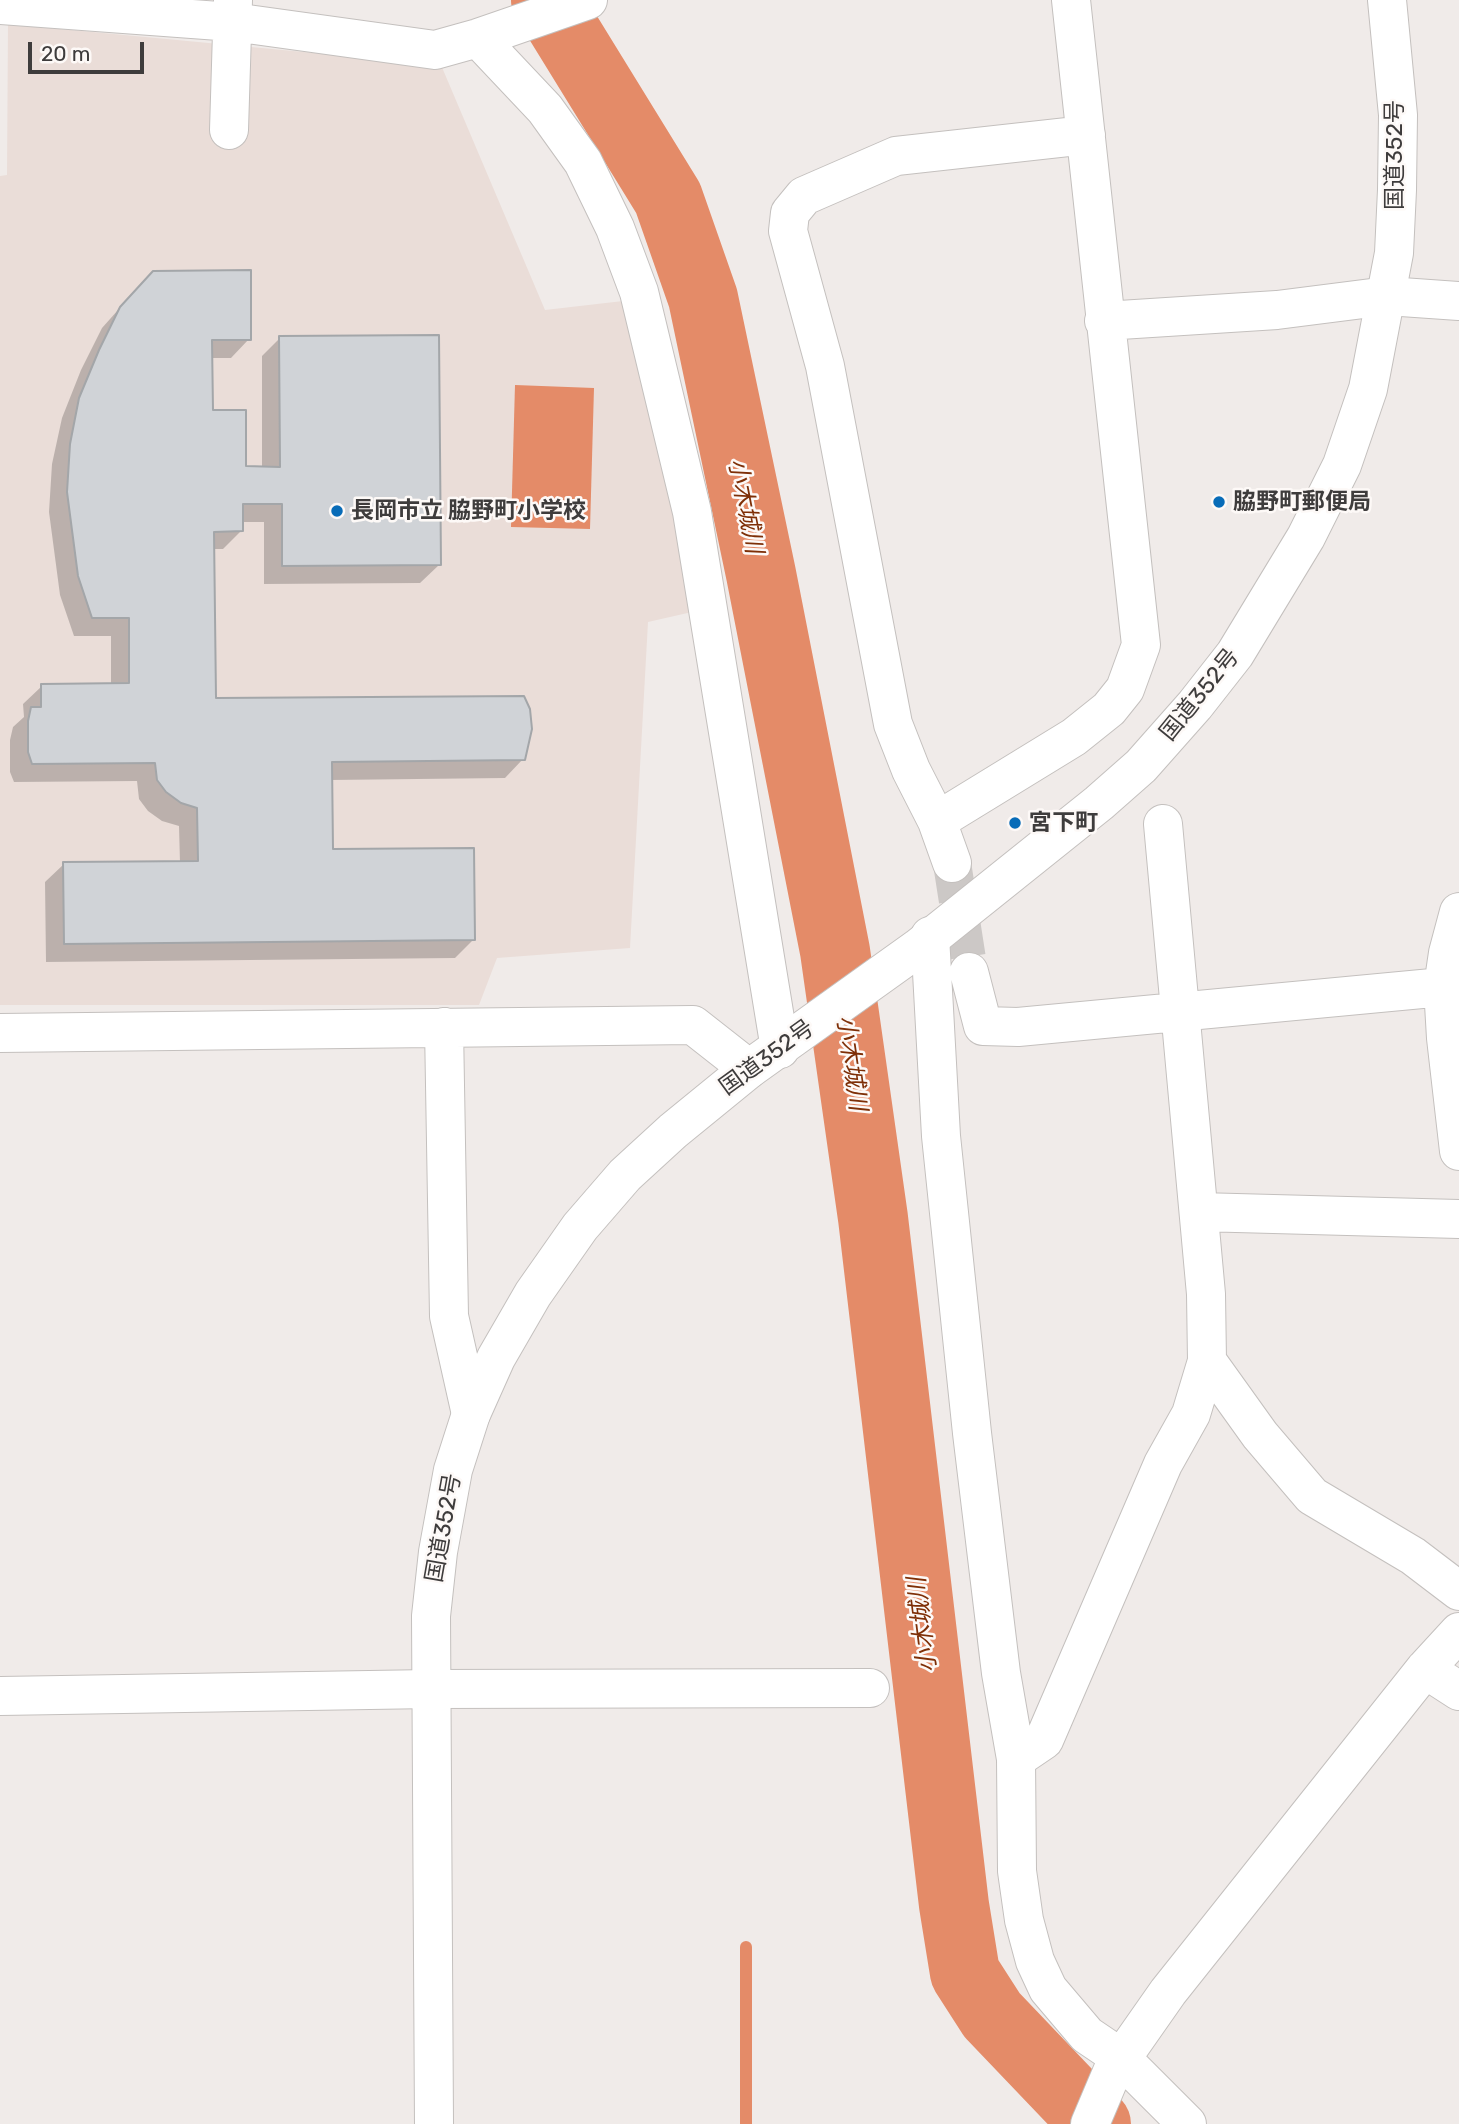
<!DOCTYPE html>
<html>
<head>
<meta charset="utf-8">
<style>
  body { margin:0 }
  #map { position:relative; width:1459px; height:2124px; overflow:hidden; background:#f0ebe9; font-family:Rubik,sans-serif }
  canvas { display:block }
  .scale { position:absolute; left:28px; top:42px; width:116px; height:32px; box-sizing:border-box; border:4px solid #3e3c3c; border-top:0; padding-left:9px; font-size:21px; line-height:24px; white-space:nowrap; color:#3e3c3c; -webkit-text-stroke:5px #fdf9f7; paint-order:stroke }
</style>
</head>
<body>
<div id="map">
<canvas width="1459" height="2124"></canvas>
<div class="scale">20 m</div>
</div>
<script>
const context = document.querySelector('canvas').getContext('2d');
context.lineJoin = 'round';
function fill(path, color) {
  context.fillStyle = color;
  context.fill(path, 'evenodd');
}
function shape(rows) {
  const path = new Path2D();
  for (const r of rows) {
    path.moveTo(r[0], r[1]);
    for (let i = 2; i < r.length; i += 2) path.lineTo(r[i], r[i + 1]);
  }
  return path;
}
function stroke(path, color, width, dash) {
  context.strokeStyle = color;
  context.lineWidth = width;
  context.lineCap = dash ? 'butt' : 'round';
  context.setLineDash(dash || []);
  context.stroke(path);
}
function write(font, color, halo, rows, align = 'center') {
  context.font = font + ' Rubik,"Noto Sans JP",sans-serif';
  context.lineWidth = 5;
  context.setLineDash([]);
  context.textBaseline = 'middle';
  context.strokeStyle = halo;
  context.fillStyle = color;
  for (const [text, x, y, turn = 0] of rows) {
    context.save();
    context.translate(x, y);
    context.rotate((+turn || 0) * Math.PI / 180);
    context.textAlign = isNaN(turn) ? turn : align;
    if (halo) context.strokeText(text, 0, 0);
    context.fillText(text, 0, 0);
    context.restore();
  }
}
fill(shape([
  [8,24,441,65,545,310,623,301,656,410,692,612,648,622,630,948,497,958,479,1005,0,1005,0,176,7,175]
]), '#eaddd8');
fill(shape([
  [515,385,594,388,590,529,511,527]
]), '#e48b68');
fill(shape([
  [134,292,249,339,231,358,211,358,211,412,244,468,262,468,262,356,280,338,439,565,420,583,264,584,264,522,241,522,241,531,223,549,213,549,214,700,523,759,505,778,331,780,332,851,473,940,455,958,46,962,45,882,64,864,180,863,179,826,162,821,148,811,139,799,137,781,14,782,10,772,10,740,13,727,24,717,23,704,42,686,111,685,111,636,74,636,60,595,49,512,52,464,62,418,81,370,102,328]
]), '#0003');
stroke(shape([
  [746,1947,746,2124]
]), '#e48b68', 12);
stroke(shape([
  [546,0,668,198,703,298,761,574,835,951,873,1218,954,1905,965,1973,992,2015,1096,2124]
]), '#e48b68', 70);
const building = shape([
  [251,270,251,340,212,340,213,410,246,410,246,466,280,467,279,336,439,335,441,565,282,566,282,504,243,504,243,531,214,532,216,698,524,696,530,709,532,729,525,760,332,762,333,849,474,848,475,940,64,944,63,862,198,861,197,808,181,803,166,792,157,780,155,763,32,764,28,752,28,721,31,707,41,707,41,684,129,683,129,618,92,618,78,576,67,492,70,444,79,398,99,350,120,307,153,271,251,270]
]);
fill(building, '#d0d3d7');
stroke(building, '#a3a6a9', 2);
stroke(shape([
  [952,863,969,972]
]), '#ccc8c6', 38, [38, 19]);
const minor = shape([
  [0,5,233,22,435,50,478,38,588,0],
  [478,38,545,109,583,162,615,228,639,292,692,512,780,1049],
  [229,130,233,0],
  [1104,321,1277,310,1387,296,1459,301],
  [937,821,1074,737,1109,709,1125,689,1141,645,1071,0],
  [952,863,937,821,911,770,893,724,825,366,788,231,790,213,804,196,896,156,1086,135],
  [1459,912,1448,953,1443,987,1446,1038,1459,1151],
  [930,936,941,1136,972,1433,1001,1673,1016,1759,1017,1871,1024,1920,1035,1961,1048,1989,1087,2035,1121,2058,1187,2124],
  [969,972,983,1026,1018,1027,1443,987],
  [444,1027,449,1316,471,1414],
  [0,1033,693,1025,749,1069],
  [1199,1212,1459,1219],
  [1207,1361,1260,1435,1312,1496,1413,1556,1459,1591],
  [1425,1669,1459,1691],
  [0,1696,431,1689,870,1688],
  [1016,1759,1044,1740,1163,1464,1191,1414,1207,1361,1206,1294,1163,824],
  [1090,2124,1112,2072,1168,1992,1425,1669,1459,1632]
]);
const highway = shape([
  [434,2124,431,1616,438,1552,453,1470,471,1414,496,1358,533,1294,580,1227,625,1175,673,1131,749,1069,918,948,1099,803,1141,766,1195,705,1235,654,1306,537,1342,465,1368,389,1394,253,1397,190,1398,115,1387,0]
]);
stroke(minor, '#c4c0be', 40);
stroke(highway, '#c4c0be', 40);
stroke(minor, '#fff', 38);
stroke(highway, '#fff', 38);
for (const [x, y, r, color] of [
  [1219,502,7,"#086cb8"],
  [337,511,7,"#086cb8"],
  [1015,823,7,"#086cb8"]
]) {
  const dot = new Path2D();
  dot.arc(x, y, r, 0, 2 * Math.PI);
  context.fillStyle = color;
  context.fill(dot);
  stroke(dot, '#fdf9f7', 2.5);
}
write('23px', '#3e3c3c', '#fdf9f7', [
  ["国道352号",1395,155,-90],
  ["国道352号",1200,695,-51],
  ["国道352号",767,1058,-36],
  ["国道352号",444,1528,-80]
]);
write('bold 23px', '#3e3c3c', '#fdf9f7', [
  ["脇野町郵便局",1233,502],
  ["長岡市立 脇野町小学校",351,511],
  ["宮下町",1029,823]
], 'left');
write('italic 24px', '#7e2f07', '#fdf9f7', [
  ["小木城川",745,506,79],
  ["小木城川",851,1063,82],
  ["小木城川",923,1625,-97]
]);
</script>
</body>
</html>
